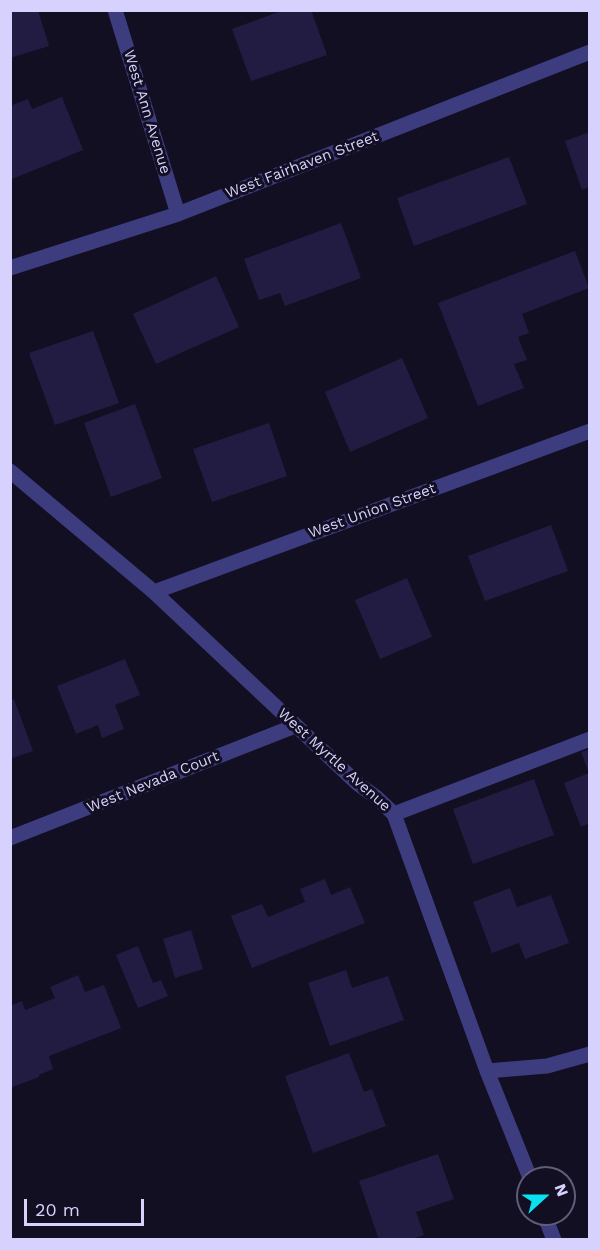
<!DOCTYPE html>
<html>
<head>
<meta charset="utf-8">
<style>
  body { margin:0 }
  #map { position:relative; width:600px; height:1250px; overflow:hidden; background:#120f22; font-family:"Work Sans",sans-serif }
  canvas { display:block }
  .frame { position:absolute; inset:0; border:12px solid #d6d2fd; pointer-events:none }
  .north { position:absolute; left:516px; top:1166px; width:60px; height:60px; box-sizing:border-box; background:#120f22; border:2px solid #605d7a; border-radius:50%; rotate:69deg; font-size:16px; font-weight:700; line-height:24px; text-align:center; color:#d6d2fd }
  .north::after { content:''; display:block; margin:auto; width:21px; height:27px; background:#0be0f0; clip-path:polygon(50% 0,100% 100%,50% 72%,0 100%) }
  .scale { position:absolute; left:24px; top:1199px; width:120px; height:27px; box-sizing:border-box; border:3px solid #d6d2fd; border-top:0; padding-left:8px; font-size:18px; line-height:21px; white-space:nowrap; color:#d6d2fd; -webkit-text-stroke:4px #120f22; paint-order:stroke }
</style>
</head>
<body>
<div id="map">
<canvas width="600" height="1250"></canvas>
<div class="frame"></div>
<div class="north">N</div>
<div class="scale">20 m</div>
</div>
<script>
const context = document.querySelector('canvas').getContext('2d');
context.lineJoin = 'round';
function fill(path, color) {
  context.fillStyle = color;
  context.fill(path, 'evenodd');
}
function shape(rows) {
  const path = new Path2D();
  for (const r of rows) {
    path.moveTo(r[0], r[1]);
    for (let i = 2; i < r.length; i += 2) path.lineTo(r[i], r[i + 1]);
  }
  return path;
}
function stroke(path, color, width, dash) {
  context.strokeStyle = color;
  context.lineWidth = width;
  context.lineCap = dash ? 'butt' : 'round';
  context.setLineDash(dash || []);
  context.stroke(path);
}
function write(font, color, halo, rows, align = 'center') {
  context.font = font + ' "Work Sans",sans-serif';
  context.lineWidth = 6;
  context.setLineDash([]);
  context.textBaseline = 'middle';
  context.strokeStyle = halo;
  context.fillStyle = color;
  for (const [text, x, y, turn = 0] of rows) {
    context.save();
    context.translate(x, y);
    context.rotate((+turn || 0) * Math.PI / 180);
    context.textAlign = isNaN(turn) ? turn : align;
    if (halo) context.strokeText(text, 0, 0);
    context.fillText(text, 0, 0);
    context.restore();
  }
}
fill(shape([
  [10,10,38,10,49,46,10,58],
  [284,10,311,10,327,55,251,81,232,29],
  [62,97,83,150,10,180,10,106,28,99,32,109],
  [590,132,590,187,582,190,565,141],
  [509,157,527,204,414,246,397,198],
  [341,223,361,278,285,306,280,293,259,300,244,259],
  [575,251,589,288,522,314,529,333,518,337,527,360,514,364,524,388,478,406,438,303],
  [216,276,239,327,156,364,133,314],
  [93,331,119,403,55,425,29,353],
  [402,358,428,418,350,452,325,392],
  [135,404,162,478,111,497,84,423],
  [269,423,287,476,212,502,193,449],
  [551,525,568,571,485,601,468,556],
  [407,578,432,637,380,659,355,600],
  [125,659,140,695,115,705,124,729,102,738,98,725,76,734,57,686],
  [14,699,33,751,10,759,10,701],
  [590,749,590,823,581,827,564,783,589,773,581,752],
  [534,779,554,835,473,864,453,809],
  [325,879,331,895,350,887,365,923,252,968,231,916,262,904,268,917,305,902,300,889],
  [510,888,517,907,551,895,569,943,525,959,519,943,492,953,473,902],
  [191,930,203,969,175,978,163,939],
  [138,946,153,983,161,980,168,996,138,1008,116,955],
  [346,970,352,988,388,976,404,1020,330,1046,308,983],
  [78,975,85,992,104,985,121,1028,49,1056,53,1069,39,1075,39,1077,10,1088,10,1006,22,1001,25,1010,55,998,50,987],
  [349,1053,364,1092,372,1089,386,1126,313,1153,285,1076],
  [438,1154,454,1199,416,1212,424,1235,410,1240,379,1240,359,1181]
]), '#221c42');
stroke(shape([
  [394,814,590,739]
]), '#3c3c7f', 15);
stroke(shape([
  [115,10,178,214],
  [10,268,178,214,590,52],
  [10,471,154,592,358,784,376,797,394,814,487,1071,530,1178],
  [154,592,590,431],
  [10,838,295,726],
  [487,1071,547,1066,590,1054],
  [544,1214,554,1240]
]), '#3c3c7f', 15);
write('15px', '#d6d2fd', '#120f22', [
  ["West Ann Avenue",147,112,73],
  ["West Fairhaven Street",302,165,-21],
  ["West Union Street",372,511,-20],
  ["West Myrtle Avenue",334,760,42],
  ["West Nevada Court",153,782,-22]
]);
</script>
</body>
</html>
